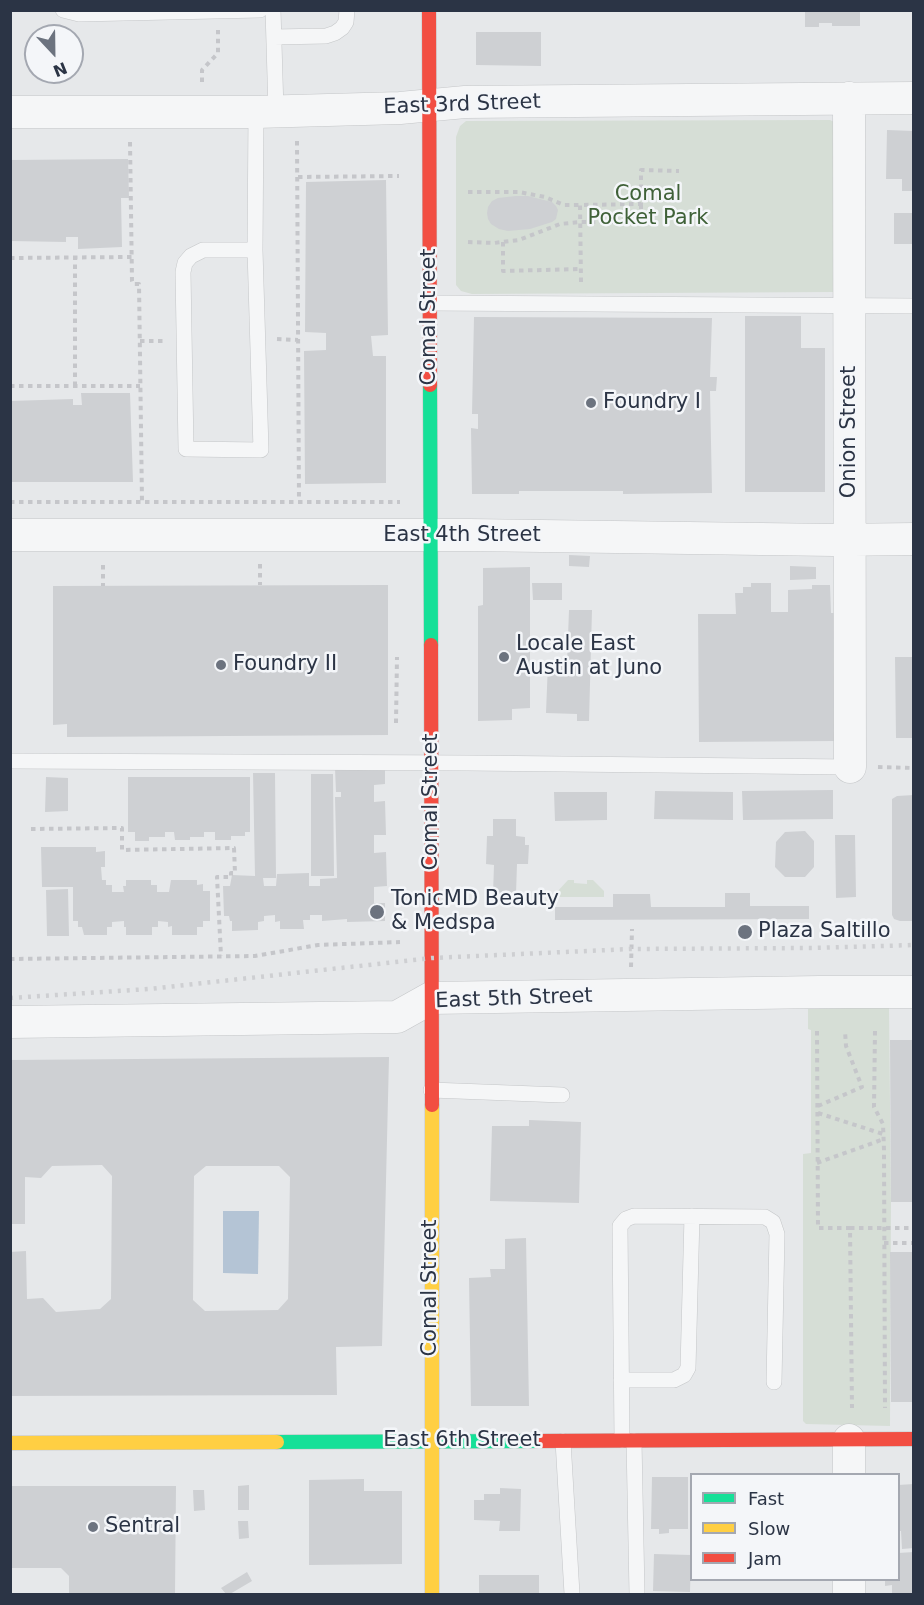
<!DOCTYPE html>
<html>
<head>
<meta charset="utf-8">
<style>
  body { margin:0 }
  #map { position:relative; width:924px; height:1605px; overflow:hidden; background:#e6e8ea; font-family:"DejaVu Sans",sans-serif }
  canvas { display:block }
  .frame { position:absolute; inset:0; border:12px solid #2b3445; pointer-events:none }
  .legend { position:absolute; left:690px; top:1473px; width:210px; height:108px; box-sizing:border-box; background:#f4f6f9; border:2px solid #a4a8b1; margin:0; padding:8px 10px; list-style:none; font-size:18px; color:#2b3445 }
  .legend li { display:flex; align-items:center; gap:12px; height:30px }
  .legend b { width:30px; border:2px solid #a4a8b1 }
  .north { position:absolute; left:24px; top:24px; width:60px; height:60px; box-sizing:border-box; background:#f4f6f9; border:2px solid #a4a8b1; border-radius:50%; rotate:158deg; font-size:16px; font-weight:700; line-height:24px; text-align:center; color:#2b3445 }
  .north::after { content:''; display:block; margin:auto; width:21px; height:27px; background:#6c737f; clip-path:polygon(50% 0,100% 100%,50% 72%,0 100%) }
</style>
</head>
<body>
<div id="map">
<canvas width="924" height="1605"></canvas>
<div class="frame"></div>
<ul class="legend">
<li><b style="height:8px;background:#16e098"></b>Fast</li>
<li><b style="height:8px;background:#ffcf43"></b>Slow</li>
<li><b style="height:8px;background:#f24e42"></b>Jam</li>
</ul>
<div class="north">N</div>
</div>
<script>
const context = document.querySelector('canvas').getContext('2d');
context.lineJoin = 'round';
function fill(path, color) {
  context.fillStyle = color;
  context.fill(path, 'evenodd');
}
function shape(rows) {
  const path = new Path2D();
  for (const r of rows) {
    path.moveTo(r[0], r[1]);
    for (let i = 2; i < r.length; i += 2) path.lineTo(r[i], r[i + 1]);
  }
  return path;
}
function stroke(path, color, width, dash) {
  context.strokeStyle = color;
  context.lineWidth = width;
  context.lineCap = dash ? 'butt' : 'round';
  context.setLineDash(dash || []);
  context.stroke(path);
}
function write(font, color, halo, rows, align = 'center') {
  context.font = font + ' "DejaVu Sans",sans-serif';
  context.lineWidth = 5;
  context.setLineDash([]);
  context.textBaseline = 'middle';
  context.strokeStyle = halo;
  context.fillStyle = color;
  for (const [text, x, y, turn = 0] of rows) {
    context.save();
    context.translate(x, y);
    context.rotate((+turn || 0) * Math.PI / 180);
    context.textAlign = isNaN(turn) ? turn : align;
    if (halo) context.strokeText(text, 0, 0);
    context.fillText(text, 0, 0);
    context.restore();
  }
}
fill(shape([
  [830,120,834,122,838,288,833,292,472,294,461,291,456,285,456,137,460,126,466,121],
  [568,880,574,880,574,883,587,884,587,880,593,880,604,891,604,897,556,897,556,893],
  [889,1007,891,1202,890,1426,806,1424,803,1421,803,1154,811,1153,811,1030,808,1029,808,1009]
]), '#d6ded6');
fill(shape([
  [223,1211,259,1211,258,1274,223,1273]
]), '#b4c4d5');
fill(shape([
  [805,10,860,10,860,26,832,26,832,23,819,23,819,27,805,27],
  [476,32,541,32,541,66,476,65],
  [887,130,914,131,914,191,902,191,902,179,886,179],
  [128,159,129,198,121,198,122,247,78,249,78,237,66,237,66,242,10,241,10,160],
  [386,180,388,335,371,336,373,356,386,356,386,483,305,484,304,351,326,350,326,333,305,332,306,182],
  [516,196,528,196,552,202,556,206,558,210,556,219,552,222,530,229,508,231,499,229,491,224,488,219,487,213,488,207,492,201,498,198],
  [894,213,914,213,914,244,894,244],
  [745,316,801,316,801,348,825,348,825,492,745,492],
  [474,317,712,318,710,377,717,377,716,391,710,391,712,493,623,494,623,491,519,491,519,494,472,494,471,428,478,429,478,414,472,414],
  [81,393,130,393,133,482,10,482,10,401,73,399,73,405,82,405],
  [569,555,590,556,589,567,569,566],
  [790,566,816,567,816,579,790,580],
  [530,567,530,708,512,709,512,720,478,721,478,606,483,605,483,568],
  [532,583,562,583,562,600,533,600],
  [751,583,771,583,771,612,788,612,788,590,812,589,812,585,830,585,831,613,834,613,836,741,699,742,698,614,736,614,735,593,743,593,743,587,751,587],
  [388,585,388,735,67,737,67,724,53,725,53,586],
  [569,610,592,610,589,721,577,721,577,714,546,713,548,663,567,663],
  [895,657,914,657,914,738,896,738],
  [385,767,385,784,374,785,374,802,385,801,386,835,374,835,374,853,386,852,387,886,374,887,374,903,385,903,385,921,347,922,347,919,322,921,322,915,310,915,310,920,303,920,304,929,280,929,280,921,275,922,275,915,264,916,264,921,258,922,258,930,232,931,232,921,230,921,229,916,224,916,223,886,230,886,232,875,255,876,253,773,275,773,276,878,263,878,264,886,276,886,277,874,309,873,309,886,320,886,320,879,337,878,335,797,341,797,341,792,336,792,335,768],
  [311,774,333,774,334,876,311,876],
  [46,777,68,778,68,811,45,812],
  [128,777,250,777,250,832,245,832,245,836,231,836,231,840,215,840,215,832,204,832,204,837,190,837,190,840,175,840,174,832,165,832,165,837,149,837,149,841,135,841,135,832,128,832],
  [833,790,833,819,743,820,742,791],
  [655,791,733,792,733,820,654,819],
  [554,792,607,792,607,820,555,821],
  [914,795,914,921,900,921,894,919,892,915,892,799,897,796],
  [493,819,516,819,516,836,525,837,525,845,529,845,528,864,517,864,516,894,493,894,494,865,486,864,487,836,493,836],
  [805,831,814,841,814,867,805,877,785,877,775,867,776,842,785,832],
  [835,835,855,835,856,897,836,898],
  [41,847,96,847,96,852,105,851,105,867,101,867,102,880,106,880,106,885,112,885,112,892,124,892,123,886,126,886,126,880,151,880,151,885,157,885,157,892,169,892,171,880,197,880,197,885,203,884,203,891,210,891,210,921,203,921,203,927,197,927,197,935,172,935,172,926,168,927,168,922,158,921,158,927,152,927,152,935,126,935,126,927,124,927,124,921,112,922,112,927,107,927,107,935,84,935,82,927,78,927,78,921,73,921,73,887,42,887],
  [68,889,69,936,47,936,46,890],
  [725,893,750,893,750,906,809,906,809,919,555,920,555,907,613,907,613,894,650,894,651,907,725,907],
  [890,1040,914,1040,914,1202,891,1202],
  [389,1057,382,1346,336,1347,337,1395,10,1396,10,1252,26,1251,27,1299,43,1298,56,1312,100,1309,111,1299,112,1176,102,1165,52,1166,41,1178,25,1177,25,1224,10,1224,10,1060],
  [206,1166,279,1166,290,1177,288,1299,278,1310,205,1311,193,1300,194,1176],
  [529,1120,581,1122,579,1203,490,1201,492,1126,529,1126],
  [526,1238,529,1406,471,1406,469,1278,491,1277,490,1269,505,1269,505,1239],
  [890,1252,914,1252,914,1402,891,1402],
  [652,1477,688,1477,688,1529,669,1529,669,1533,659,1534,659,1529,651,1529],
  [364,1479,364,1491,402,1491,402,1564,309,1565,309,1480],
  [914,1484,914,1548,902,1549,901,1531,898,1531,898,1485],
  [249,1485,249,1510,238,1510,238,1486],
  [10,1486,176,1486,175,1594,69,1594,69,1576,61,1568,10,1568],
  [500,1488,521,1489,520,1531,499,1531,500,1521,474,1520,474,1500,484,1500,484,1494,500,1494],
  [193,1490,204,1490,205,1510,194,1511],
  [238,1521,248,1521,249,1538,239,1539],
  [914,1552,914,1594,892,1594,892,1585,885,1586,885,1580,898,1580,898,1553],
  [654,1554,691,1555,690,1592,653,1591],
  [247,1572,252,1581,230,1594,226,1594,221,1588],
  [479,1575,539,1575,539,1594,479,1594]
]), '#ced0d3');
const lane = shape([
  [63,10,79,14,260,10],
  [273,10,276,111],
  [274,37,326,36,335,33,342,28,346,22,347,10],
  [255,250,203,250,191,256,185,263,183,272,186,449,261,450,255,250,256,112],
  [429,303,914,306],
  [10,761,468,763,850,767],
  [431,1090,562,1095],
  [621,1380,674,1380,684,1375,688,1368,692,1216],
  [622,1440,620,1226,626,1219,634,1216,765,1217,773,1222,777,1234,774,1382],
  [563,1441,572,1594],
  [634,1441,637,1594]
]);
const street = shape([
  [849,98,850,767],
  [10,112,256,112,400,108,465,102,914,98],
  [10,535,469,535,834,540,914,539],
  [10,1022,397,1017,431,998,820,992,914,992],
  [849,1440,849,1474],
  [849,1580,849,1594]
]);
const fast = shape([
  [430,385,431,645],
  [277,1442,538,1441]
]);
const slow = shape([
  [432,1105,432,1594],
  [10,1443,277,1442]
]);
const jam = shape([
  [429,10,430,385],
  [431,645,432,1105],
  [538,1441,914,1439]
]);
stroke(lane, '#c4c6c8', 16);
stroke(street, '#c4c6c8', 33);
stroke(fast, '#c4c6c8', 15);
stroke(slow, '#c4c6c8', 15);
stroke(jam, '#c4c6c8', 15);
stroke(shape([
  [202,82,202,70,218,53,218,30],
  [297,141,299,501],
  [130,142,132,281,133,284,139,284,142,502],
  [298,177,399,176],
  [468,192,519,192,545,197,564,205,580,205],
  [468,242,494,243,519,240,560,224,580,222,641,222,641,204],
  [503,242,503,271,581,269],
  [10,258,132,257],
  [581,282,580,205,641,204,641,170,679,171],
  [277,339,298,340],
  [140,341,164,341],
  [10,386,140,386],
  [75,386,75,257],
  [10,502,400,502],
  [260,564,260,585],
  [103,565,103,586],
  [396,723,397,657],
  [878,767,914,768],
  [31,829,122,828,122,850,234,848,235,873,231,873,231,877,217,877,221,956],
  [10,959,255,956,318,945,400,942],
  [631,967,632,929],
  [817,1031,818,1228,850,1228,852,1408],
  [875,1031,874,1107,883,1124,884,1150,885,1408],
  [818,1106,862,1087,846,1046,845,1031],
  [818,1113,883,1134],
  [817,1163,884,1139],
  [850,1228,914,1228],
  [884,1243,914,1243]
]), '#c5c6ca', 4, [4.5, 4.5]);
stroke(lane, '#f5f6f7', 15);
stroke(street, '#f5f6f7', 32);
stroke(fast, '#16e098', 14);
stroke(slow, '#ffcf43', 14);
stroke(jam, '#f24e42', 14);
stroke(shape([
  [10,998,149,989,432,958,631,949,813,948,914,945]
]), '#cecfd2', 4.5, [3, 6]);
for (const [x, y, r, color] of [
  [591,403,6,"#6c737f"],
  [504,657,6,"#6c737f"],
  [221,665,6,"#6c737f"],
  [377,912,8,"#6c737f"],
  [745,932,8,"#6c737f"],
  [93,1527,6,"#6c737f"]
]) {
  const dot = new Path2D();
  dot.arc(x, y, r, 0, 2 * Math.PI);
  context.fillStyle = color;
  context.fill(dot);
  stroke(dot, '#f4f6f9', 2);
}
write('21px', '#2b3445', '#f4f6f9', [
  ["East 3rd Street",462,105,-2],
  ["Comal Street",430,317,-90],
  ["Onion Street",850,432,-90],
  ["East 4th Street",462,536],
  ["Comal Street",432,802,-90],
  ["East 5th Street",514,999,-2],
  ["Comal Street",431,1288,-90],
  ["East 6th Street",462,1441]
]);
write('21px', '#3f6138', '#f4f6f9', [
  ["Comal",648,195],
  ["Pocket Park",648,219]
]);
write('21px', '#2b3445', '#f4f6f9', [
  ["Foundry I",603,403],
  ["Locale East",516,645],
  ["Austin at Juno",516,669],
  ["Foundry II",233,665],
  ["TonicMD Beauty",391,900],
  ["& Medspa",391,924],
  ["Plaza Saltillo",758,932],
  ["Sentral",105,1527]
], 'left');
</script>
</body>
</html>
